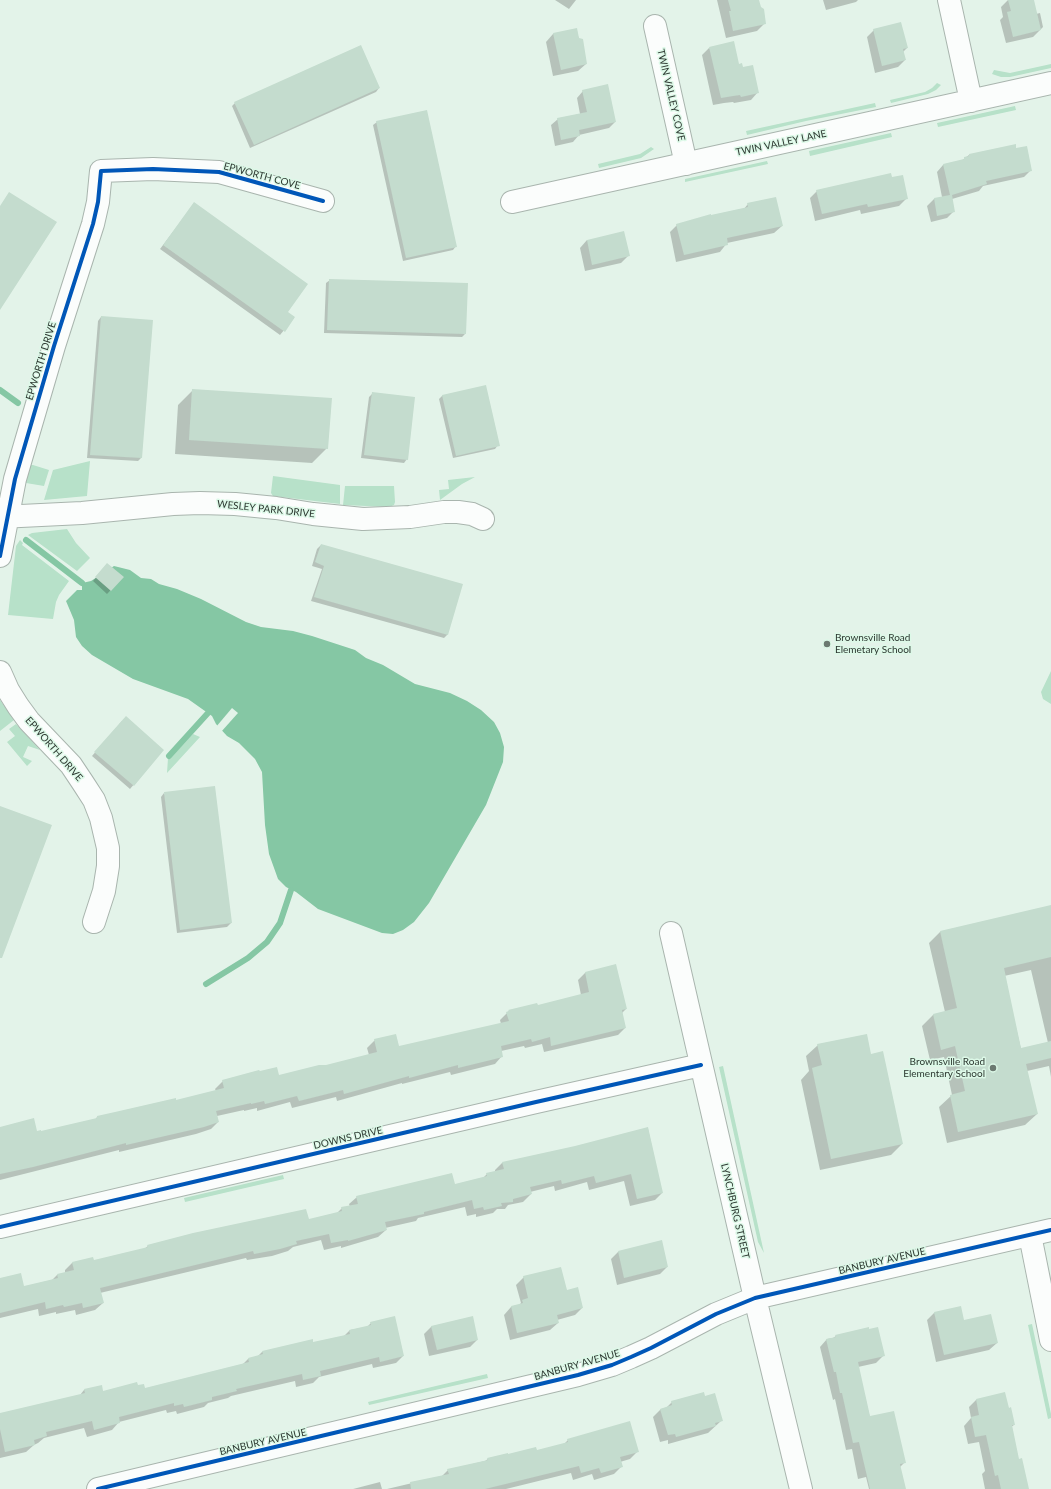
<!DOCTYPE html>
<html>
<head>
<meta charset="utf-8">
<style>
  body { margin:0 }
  canvas { display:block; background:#e3f3e9 }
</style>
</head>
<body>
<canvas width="1051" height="1489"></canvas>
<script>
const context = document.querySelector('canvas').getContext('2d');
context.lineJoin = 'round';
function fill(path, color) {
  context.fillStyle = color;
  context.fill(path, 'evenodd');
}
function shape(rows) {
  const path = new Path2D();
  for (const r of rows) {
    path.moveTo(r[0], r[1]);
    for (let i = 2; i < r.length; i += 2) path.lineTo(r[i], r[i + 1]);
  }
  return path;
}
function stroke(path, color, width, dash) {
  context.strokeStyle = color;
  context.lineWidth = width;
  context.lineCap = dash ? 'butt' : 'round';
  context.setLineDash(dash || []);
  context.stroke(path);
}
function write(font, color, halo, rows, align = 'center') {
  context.font = font + ' Lato,sans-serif';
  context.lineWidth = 3;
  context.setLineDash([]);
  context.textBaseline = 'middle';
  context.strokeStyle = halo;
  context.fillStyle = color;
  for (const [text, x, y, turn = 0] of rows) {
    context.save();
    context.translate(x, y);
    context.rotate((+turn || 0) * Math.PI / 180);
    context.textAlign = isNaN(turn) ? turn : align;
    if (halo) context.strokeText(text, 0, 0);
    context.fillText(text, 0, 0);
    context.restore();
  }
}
fill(shape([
  [1051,64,1051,68,1010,77,1001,77,992,74,994,70,1010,73],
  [937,83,941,85,936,90,928,94,891,103,890,100,925,92,932,88],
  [875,103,876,107,806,121,747,135,746,131],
  [1015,106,1016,110,938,127,937,123],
  [891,133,892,137,810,156,809,151],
  [651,147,654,149,641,158,599,168,598,164,640,154],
  [767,161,768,164,685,182,685,179],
  [90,461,87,496,44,500,53,470],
  [31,465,33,465,49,470,44,486,26,483,26,479],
  [273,476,340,485,340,504,273,496,271,493],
  [475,477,462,484,440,500,439,490,449,489,448,480],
  [345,486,394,486,395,502,394,505,389,507,343,505],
  [67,529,76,543,90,558,77,571,28,535,32,533],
  [20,540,23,543,22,545,69,581,59,595,56,602,53,619,8,615,16,546],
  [1051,671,1051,704,1043,699,1041,692],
  [0,700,14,720,0,731],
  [16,724,40,750,28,746,23,757,32,761,27,766,7,742,15,736,9,729],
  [193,734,200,737,167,773,168,758,170,759],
  [723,1066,764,1253,758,1242,719,1067],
  [283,1175,284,1179,185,1202,184,1198],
  [1032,1324,1051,1414,1051,1418,1048,1419,1028,1325],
  [487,1374,488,1378,369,1405,368,1402]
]), '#b7e1c9');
fill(shape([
  [114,566,130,570,141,578,151,579,159,584,177,589,201,599,246,622,261,627,293,631,312,636,355,650,366,658,383,665,415,684,450,693,467,701,481,710,494,722,500,733,504,747,503,762,486,805,429,903,414,922,403,930,393,934,382,933,318,909,296,892,286,887,278,879,269,854,265,825,262,772,255,759,239,743,227,736,216,724,212,716,188,699,133,679,92,655,82,646,76,637,74,620,66,601,77,590,82,590,82,583,91,581]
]), '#85c7a4');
fill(shape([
  [232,708,238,713,221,732,216,727]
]), '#e3f3e9');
fill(shape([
  [555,0,576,0,569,9],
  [717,0,758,0,765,23,757,31,726,38],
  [823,0,858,0,856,2,826,10],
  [1008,0,1033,0,1036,14,1040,13,1043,27,1033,37,1006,43,1000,20,1003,17,1001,7],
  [576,29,586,64,578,71,553,76,546,42,553,34],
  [874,30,907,48,903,52,905,60,898,67,875,73,867,37],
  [709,48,738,65,758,92,751,100,734,103,733,102,724,103,713,105,702,55],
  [379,88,376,92,250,148,232,106,235,103],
  [583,91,615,122,609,128,579,135,573,142,555,146,551,125,558,119,580,114,577,98],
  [377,122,456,246,453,250,403,261,373,125],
  [1016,149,1031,170,1024,177,983,186,979,191,952,199,954,211,947,218,931,222,927,206,934,199,942,197,937,172,943,165,961,161,969,155],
  [892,178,907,198,899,206,861,214,860,210,815,221,810,198,817,191],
  [194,204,286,312,294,318,280,335,160,249],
  [748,204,782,226,774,233,727,243,720,252,676,262,670,232,677,225,743,210],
  [587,240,628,256,621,263,585,271,580,248],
  [330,280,465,334,462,337,324,333,326,283],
  [101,317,152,321,141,458,138,461,87,458,98,321],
  [193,390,327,448,312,463,175,454,178,405],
  [372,394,407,459,404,463,361,458,369,397],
  [443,395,498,445,495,449,453,458,439,399],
  [321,545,448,634,444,638,311,601,322,569,312,566,317,549],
  [104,568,123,577,107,594,93,581],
  [122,721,163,750,130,789,92,756],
  [164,793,231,923,227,927,177,933,161,797],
  [1051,906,1051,1077,1049,1066,1027,1071,1037,1114,1025,1125,947,1143,939,1107,952,1095,944,1057,930,1060,922,1026,933,1015,945,1012,929,943,940,932],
  [1031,970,1048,1043,1021,1049,1004,976],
  [615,966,626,1009,622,1013,625,1028,618,1035,544,1052,542,1044,525,1048,524,1046,501,1051,502,1056,495,1064,451,1075,450,1072,402,1084,402,1083,337,1101,336,1097,292,1108,290,1102,257,1111,257,1108,244,1111,244,1110,217,1116,218,1122,211,1129,196,1134,119,1152,119,1150,0,1180,0,1133,36,1133,95,1120,97,1117,176,1101,216,1091,215,1089,223,1081,279,1076,326,1066,369,1055,367,1048,375,1040,398,1047,501,1024,500,1020,509,1011,537,1006,581,995,578,980,585,973],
  [818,1045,902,1144,891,1155,820,1170,801,1080,809,1071,806,1056],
  [648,1129,662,1193,655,1200,630,1206,624,1181,589,1190,587,1182,555,1191,554,1186,530,1192,531,1194,523,1202,508,1205,505,1209,497,1209,493,1213,476,1217,476,1214,467,1216,465,1207,418,1218,416,1221,385,1228,386,1230,378,1237,341,1248,341,1246,324,1250,321,1240,293,1247,288,1251,272,1256,247,1260,246,1258,100,1293,103,1303,95,1310,76,1315,75,1310,56,1314,56,1312,39,1316,38,1309,0,1318,0,1279,23,1287,52,1280,57,1275,65,1273,65,1270,72,1263,92,1258,93,1261,144,1249,148,1246,308,1220,337,1213,342,1208,350,1207,349,1204,357,1197,455,1185,483,1178,487,1174,495,1172,495,1170,502,1163,575,1147],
  [661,1241,667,1267,660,1274,617,1285,611,1259,618,1252],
  [524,1277,566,1291,582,1308,575,1315,557,1320,558,1323,550,1330,510,1340,504,1315,511,1307,518,1306,521,1303,516,1285],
  [934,1313,963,1322,997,1343,989,1350,936,1362,927,1320],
  [371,1323,403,1356,396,1363,373,1368,372,1364,319,1377,313,1383,296,1387,295,1381,231,1396,228,1398,208,1403,204,1407,177,1414,176,1411,167,1413,166,1410,119,1422,112,1430,87,1437,84,1428,44,1438,38,1443,34,1445,26,1452,0,1458,0,1414,80,1395,84,1390,101,1386,103,1392,137,1387,144,1389,242,1365,248,1359,258,1356,262,1352,313,1343,344,1336,350,1330,367,1327],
  [432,1326,477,1340,470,1347,429,1356,424,1334],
  [836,1336,884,1355,876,1363,858,1367,870,1418,905,1462,900,1467,904,1489,869,1489,866,1477,858,1479,852,1449,846,1450,835,1399,833,1400,820,1347,827,1339,833,1338],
  [1004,1393,1008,1409,1014,1425,1011,1427,1018,1460,1028,1489,985,1489,982,1474,985,1471,979,1442,968,1444,964,1426,971,1418,969,1407,976,1400],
  [672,1402,721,1421,708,1433,668,1444,668,1440,660,1442,653,1417,661,1409,666,1408],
  [568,1440,638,1451,630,1459,620,1462,622,1466,614,1474,594,1480,592,1474,573,1480,571,1473,506,1489,387,1489,442,1476,448,1470,485,1461,488,1459,536,1451,563,1445],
  [380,1482,382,1489,353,1489]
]), '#0003');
stroke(shape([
  [0,390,18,403],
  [26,540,82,583],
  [169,756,208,713],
  [206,984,248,958,267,942,280,923,291,890]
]), '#85c7a4', 6);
fill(shape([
  [728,0,759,0,761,7,764,9,766,24,733,31,729,11,731,11],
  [1008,0,1034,0,1041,30,1013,37,1007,12,1011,11],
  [901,22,908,48,903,49,906,60,882,66,873,29],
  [577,28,579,38,583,39,587,64,561,70,553,33],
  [734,41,739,64,742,63,743,67,753,65,759,93,741,97,740,95,733,96,721,98,709,47],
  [361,45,380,88,254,145,234,102],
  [608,84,616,122,579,130,580,136,561,140,557,118,587,112,582,90],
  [427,110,457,247,406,258,376,121],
  [1016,144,1016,148,1027,146,1032,171,986,181,987,184,952,195,955,212,937,216,934,198,950,195,943,164,964,159,964,157,969,156,969,154],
  [891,173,892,177,903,175,908,199,868,207,867,204,822,214,816,190],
  [9,192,57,222,0,310,0,206],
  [776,197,783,226,727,238,728,245,684,255,676,224,711,214,711,215,748,207,747,203],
  [194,202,308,284,288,312,295,317,285,332,163,245],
  [624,231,630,256,592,265,587,240],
  [329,279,468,283,466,334,327,330],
  [101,316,153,320,142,458,90,455],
  [486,385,500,446,456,456,442,395],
  [192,389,332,398,328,449,189,440],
  [372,392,415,397,408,460,364,455],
  [321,544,463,584,448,635,314,597,324,566,315,562],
  [107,563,124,577,111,591,95,577],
  [126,716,164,750,134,786,94,752],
  [215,786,232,923,180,930,164,792],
  [0,806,52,825,2,958,0,958],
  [1051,905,1051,957,1004,968,1021,1048,1051,1041,1051,1058,1026,1064,1038,1114,958,1132,950,1095,965,1091,955,1046,941,1050,933,1014,957,1008,940,931],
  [616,964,627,1009,622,1010,626,1028,551,1046,550,1037,532,1042,531,1039,501,1046,503,1057,458,1068,458,1065,409,1078,409,1076,344,1094,343,1090,299,1101,297,1096,265,1104,264,1101,251,1104,251,1103,216,1111,219,1122,204,1127,126,1145,126,1143,33,1167,0,1174,0,1127,34,1118,37,1131,41,1130,41,1131,97,1118,97,1116,115,1112,176,1098,176,1100,224,1088,222,1080,259,1070,260,1071,277,1067,279,1075,319,1065,326,1065,377,1052,374,1039,396,1034,399,1046,509,1021,506,1012,509,1011,508,1010,537,1003,538,1005,589,992,585,972],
  [867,1034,871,1054,883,1051,903,1144,831,1159,812,1068,822,1065,817,1044],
  [648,1127,663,1193,637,1199,631,1174,596,1183,594,1176,562,1184,561,1180,530,1187,532,1194,513,1199,513,1202,501,1203,502,1206,484,1210,483,1207,474,1209,472,1200,424,1212,424,1214,385,1222,387,1230,348,1241,348,1240,331,1243,329,1234,296,1241,297,1244,280,1249,254,1254,253,1251,100,1288,104,1303,83,1308,82,1303,64,1307,63,1305,46,1309,45,1302,0,1313,0,1278,21,1273,24,1286,58,1278,57,1274,74,1270,72,1262,93,1257,94,1260,148,1247,147,1245,193,1233,306,1209,309,1219,342,1211,341,1207,358,1204,356,1196,452,1173,455,1184,487,1176,486,1173,504,1169,502,1162,575,1146],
  [662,1240,668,1267,624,1278,618,1251],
  [561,1267,567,1290,578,1287,583,1308,557,1315,559,1323,517,1333,511,1306,523,1303,522,1300,528,1298,523,1276],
  [961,1306,964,1320,991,1314,998,1343,944,1355,934,1312],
  [395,1316,404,1356,380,1362,379,1357,320,1371,321,1376,303,1380,302,1374,236,1389,237,1391,212,1397,212,1400,184,1407,183,1404,174,1406,174,1403,119,1417,120,1423,94,1430,92,1421,46,1432,47,1436,34,1440,35,1445,5,1452,0,1429,0,1413,85,1393,84,1389,102,1385,103,1391,137,1382,138,1385,144,1384,145,1388,249,1362,248,1358,263,1354,262,1351,313,1339,313,1342,350,1334,349,1330,371,1325,370,1322],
  [473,1316,478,1340,437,1350,431,1326],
  [869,1327,869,1329,878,1327,885,1356,858,1362,870,1416,894,1411,906,1463,900,1464,906,1489,870,1489,859,1442,853,1443,842,1393,840,1393,836,1372,834,1372,826,1339,836,1337,835,1335],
  [704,1392,705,1396,715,1393,723,1421,715,1423,716,1426,676,1437,675,1434,668,1435,660,1409,672,1405,671,1401],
  [1005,1392,1009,1408,1011,1407,1015,1425,1012,1425,1019,1459,1022,1458,1029,1489,1001,1489,998,1475,995,1476,986,1435,975,1437,971,1417,979,1415,976,1399],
  [630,1421,639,1452,620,1457,623,1467,601,1473,599,1468,581,1473,579,1466,485,1489,411,1489,410,1482,449,1474,447,1469,488,1460,487,1458,508,1453,508,1454,536,1447,537,1450,568,1442,567,1439]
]), '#c4dcce');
const minor = shape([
  [949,0,971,101],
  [655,26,686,164],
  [512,202,1051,83],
  [0,517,82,513,173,504,200,503,235,504,276,508,313,514,363,519,410,517,444,512,458,512,472,514,483,519],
  [0,556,15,479,54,346,93,224,98,202,101,171,153,169,219,172,323,201],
  [0,672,8,690,18,706,29,721,71,765,83,783,94,800,101,818,108,848,108,866,104,891,94,922],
  [671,933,755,1298,801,1489],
  [0,1227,536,1102,701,1065],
  [1030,1235,1051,1340],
  [98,1489,578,1375,612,1365,631,1357,651,1348,716,1314,755,1298,1051,1230]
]);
stroke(minor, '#a9b5ae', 24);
stroke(minor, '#fbfdfc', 22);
stroke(shape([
  [0,556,15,479,54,346,93,224,98,202,101,171,153,169,219,172,323,201],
  [0,1227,536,1102,701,1065],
  [98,1489,578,1375,612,1365,631,1357,651,1348,716,1314,755,1298,1051,1230]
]), '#0057b8', 4);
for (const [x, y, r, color] of [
  [827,644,4,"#6c7971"],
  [993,1068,4,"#6c7971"]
]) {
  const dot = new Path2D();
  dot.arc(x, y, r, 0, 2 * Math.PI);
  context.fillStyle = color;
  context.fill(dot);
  stroke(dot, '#ddf9e8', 1.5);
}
write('10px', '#2c3730', '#ddf9e8', [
  ["TWIN VALLEY COVE",671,95,77],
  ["TWIN VALLEY LANE",781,143,-12],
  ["EPWORTH COVE",262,176,15],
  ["EPWORTH DRIVE",41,361,-73],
  ["WESLEY PARK DRIVE",266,509,6],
  ["EPWORTH DRIVE",54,749,49],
  ["DOWNS DRIVE",348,1138,-13],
  ["LYNCHBURG STREET",735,1211,77],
  ["BANBURY AVENUE",882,1261,-13],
  ["BANBURY AVENUE",577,1365,-16],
  ["BANBURY AVENUE",263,1442,-13]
]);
write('10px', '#2c3730', '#ddf9e8', [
  ["Brownsville Road",835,638],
  ["Elemetary School",835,650],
  ["Brownsville Road",985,1062,"right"],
  ["Elementary School",985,1074,"right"]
], 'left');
</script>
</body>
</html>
